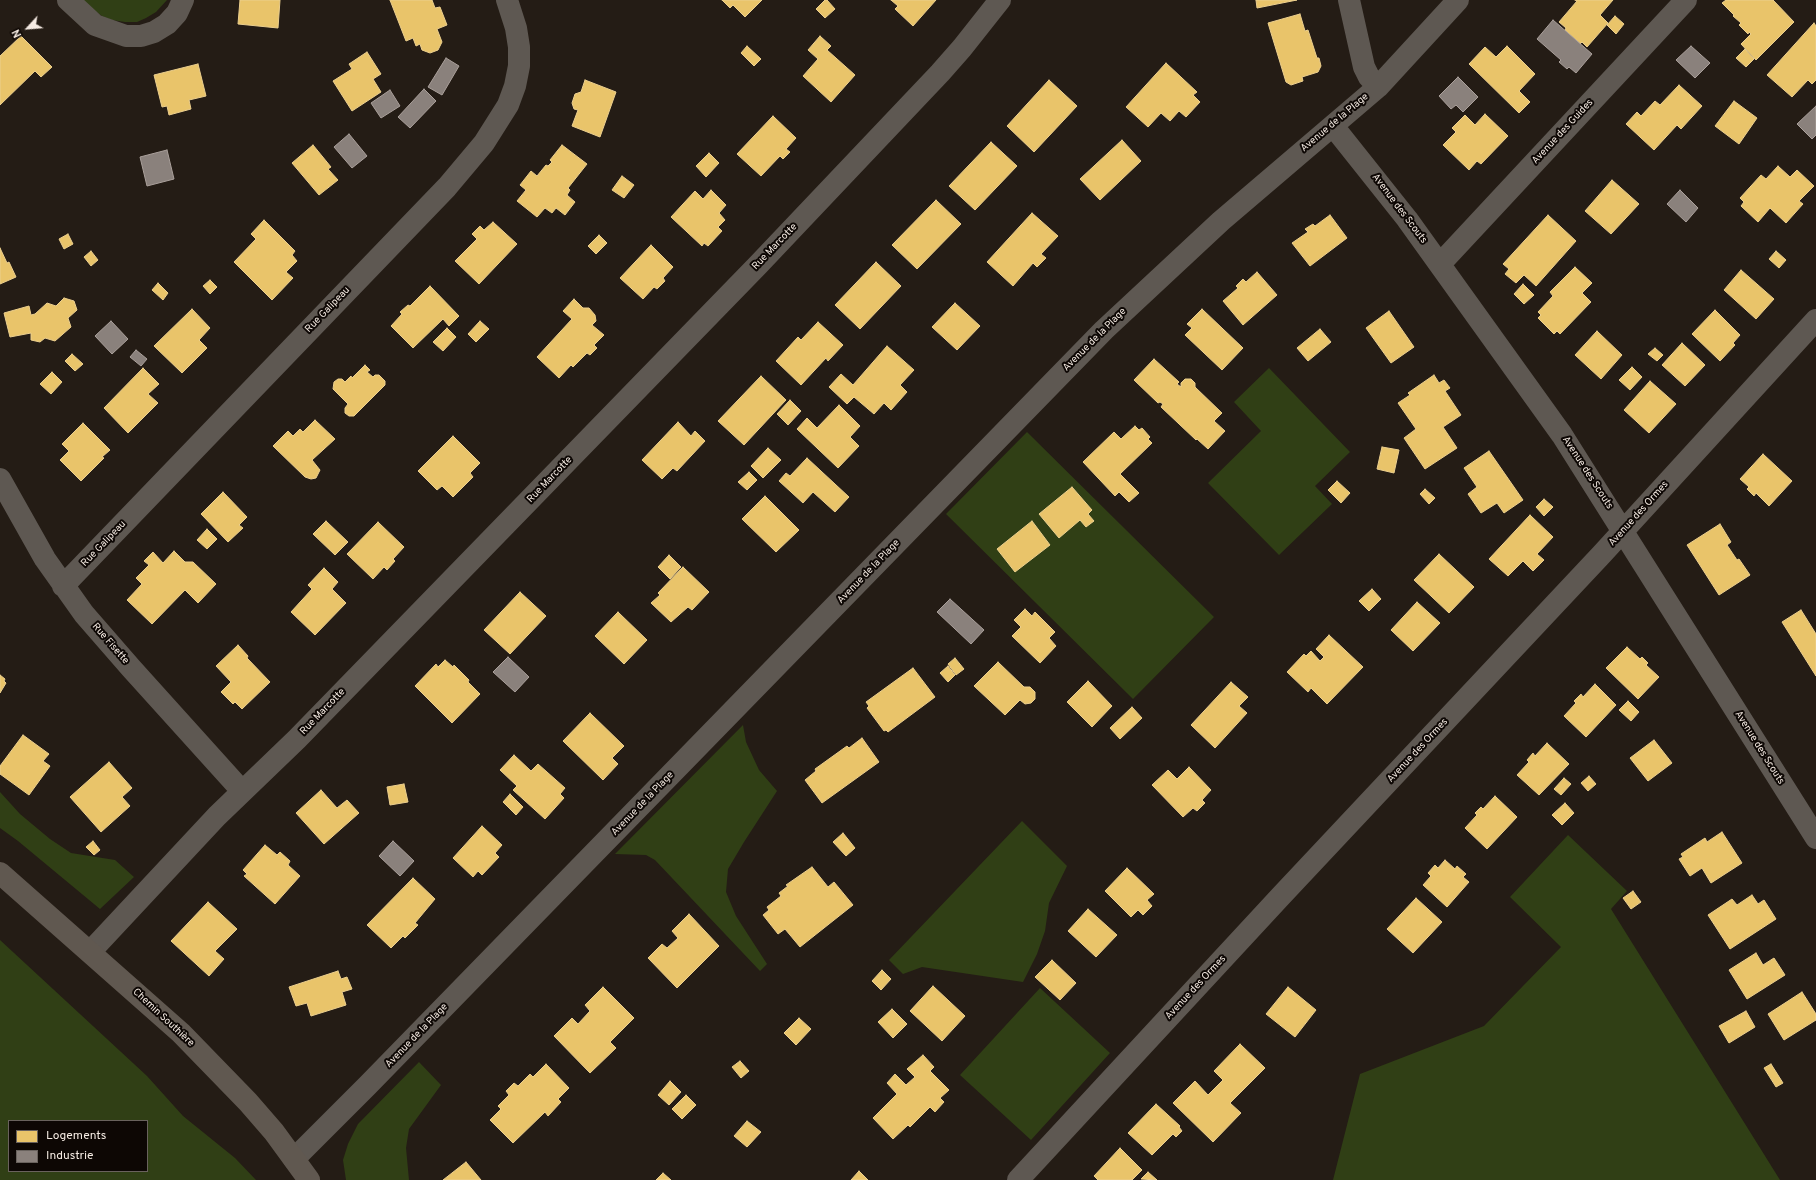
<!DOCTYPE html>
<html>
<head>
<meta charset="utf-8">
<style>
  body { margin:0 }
  #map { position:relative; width:1816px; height:1180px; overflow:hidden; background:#241c15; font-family:Overpass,sans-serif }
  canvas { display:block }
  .legend { position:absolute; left:8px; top:1120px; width:140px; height:52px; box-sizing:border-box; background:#0d0704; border:1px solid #69625d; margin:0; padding:5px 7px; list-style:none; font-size:12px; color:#f4eae2 }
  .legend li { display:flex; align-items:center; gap:8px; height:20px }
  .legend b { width:20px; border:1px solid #69625d }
  .north { position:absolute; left:8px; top:8px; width:40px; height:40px; -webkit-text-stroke:3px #0d0704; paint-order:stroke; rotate:244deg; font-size:11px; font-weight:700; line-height:16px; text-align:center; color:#f4eae2 }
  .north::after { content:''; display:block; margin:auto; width:14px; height:18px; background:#f4eae2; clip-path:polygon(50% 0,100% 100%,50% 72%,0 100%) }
</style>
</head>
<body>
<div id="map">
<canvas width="1816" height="1180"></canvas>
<ul class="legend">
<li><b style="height:11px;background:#e9c46a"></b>Logements</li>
<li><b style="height:11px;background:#8a817c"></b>Industrie</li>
</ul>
<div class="north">N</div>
</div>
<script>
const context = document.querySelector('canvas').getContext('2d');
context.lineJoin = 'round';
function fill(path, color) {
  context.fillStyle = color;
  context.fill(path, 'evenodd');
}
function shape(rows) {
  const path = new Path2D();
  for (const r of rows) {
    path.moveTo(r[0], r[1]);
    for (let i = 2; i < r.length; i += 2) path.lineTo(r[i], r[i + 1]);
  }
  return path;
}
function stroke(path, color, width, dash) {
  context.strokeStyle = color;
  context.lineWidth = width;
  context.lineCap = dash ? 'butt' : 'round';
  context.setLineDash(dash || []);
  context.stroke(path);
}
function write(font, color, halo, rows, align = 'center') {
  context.font = font + ' Overpass,sans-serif';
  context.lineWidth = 4;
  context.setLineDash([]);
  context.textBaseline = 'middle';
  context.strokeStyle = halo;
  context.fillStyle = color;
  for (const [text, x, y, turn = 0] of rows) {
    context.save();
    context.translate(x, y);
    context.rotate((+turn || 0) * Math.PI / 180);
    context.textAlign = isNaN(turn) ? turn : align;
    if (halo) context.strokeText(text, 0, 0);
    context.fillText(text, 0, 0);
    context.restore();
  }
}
fill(shape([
  [80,0,167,0,156,12,146,18,137,22,125,22,112,20,102,16],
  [1269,368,1350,452,1315,486,1332,504,1279,555,1208,483,1261,431,1234,402],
  [1027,432,1214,617,1133,699,946,514],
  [743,725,746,742,759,770,777,791,744,842,728,869,726,892,736,916,767,964,760,971,655,860,646,855,615,854],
  [0,792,20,814,50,839,71,853,115,860,134,877,100,909,18,841,0,828],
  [1022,821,1067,866,1049,903,1045,931,1037,954,1023,982,922,967,903,974,889,960],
  [1568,835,1627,891,1611,909,1780,1180,1333,1180,1360,1074,1484,1026,1561,947,1510,897],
  [0,940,147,1076,183,1116,235,1158,256,1180,0,1180],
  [9,1121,147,1121,147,1171,9,1171],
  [1040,988,1110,1053,1031,1140,960,1075],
  [419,1062,441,1085,409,1129,406,1148,409,1180,346,1180,343,1160,348,1144,358,1124]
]), '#303f15');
const homes = shape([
  [240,0,280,0,278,28,238,24,240,0],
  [390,0,432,0,435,8,440,7,447,25,437,29,442,42,438,50,430,53,422,50,420,44,416,46,413,38,406,41,390,0],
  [722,0,762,0,745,17,733,5,730,8,722,0],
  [825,0,827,0,835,9,825,18,816,9,825,0],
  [891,0,936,0,913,26,895,9,898,6,891,0],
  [1256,0,1297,0,1257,8,1256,0],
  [1575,0,1613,0,1600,15,1608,23,1587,47,1582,42,1580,44,1565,30,1566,28,1559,22,1577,1,1575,0],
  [1726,0,1773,0,1794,22,1756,60,1741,44,1751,34,1749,32,1748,34,1739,25,1741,23,1733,16,1734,15,1722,3,1726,0],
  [1300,14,1305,31,1308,30,1317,58,1319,58,1321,66,1318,72,1302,77,1303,81,1291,85,1286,82,1268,23,1300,14],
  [1615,16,1624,24,1616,34,1607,25,1615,16],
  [1814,23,1816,26,1816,80,1812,84,1808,80,1792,97,1767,75,1814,23],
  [21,36,52,67,41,77,35,71,0,105,0,56,21,36],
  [820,36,831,46,827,50,855,75,831,102,803,76,818,59,808,50,820,36],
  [747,46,761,59,754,66,741,53,747,46],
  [1507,46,1535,74,1519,91,1530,102,1519,113,1469,64,1485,47,1496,57,1507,46],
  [1745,49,1754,59,1746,67,1736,58,1745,49],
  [367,52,381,74,373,79,381,92,352,111,333,81,352,69,349,64,367,52],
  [1166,63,1197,92,1193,95,1200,102,1186,117,1179,111,1170,121,1161,113,1148,127,1126,107,1166,63],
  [198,64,206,96,189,100,191,109,169,115,167,106,162,107,154,75,198,64],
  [585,80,616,92,600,137,572,126,578,110,574,109,572,103,575,94,581,92,585,80],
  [1049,80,1077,106,1034,152,1007,126,1049,80],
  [1679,85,1702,106,1681,129,1677,125,1654,150,1626,124,1637,112,1641,116,1655,101,1660,105,1679,85],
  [1734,101,1757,118,1739,144,1715,126,1734,101],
  [1485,114,1508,136,1481,164,1477,161,1469,170,1443,145,1456,132,1452,128,1465,115,1475,125,1485,114],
  [773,116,796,138,786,149,790,152,783,159,780,156,761,176,737,154,773,116],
  [1122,140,1141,161,1100,200,1080,179,1122,140],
  [991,142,1017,166,975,210,949,186,991,142],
  [313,145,331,167,328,169,338,180,319,195,292,163,313,145],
  [562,145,587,164,568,188,570,190,567,195,575,202,565,215,556,208,552,213,545,208,537,217,517,201,526,190,520,185,531,171,537,176,546,165,548,166,552,162,550,160,562,145],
  [709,153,719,163,706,177,696,166,709,153],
  [1778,166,1790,177,1797,170,1814,186,1799,201,1803,204,1786,223,1770,208,1758,222,1741,206,1744,202,1740,198,1761,175,1766,179,1778,166],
  [622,176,634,185,624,198,612,190,622,176],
  [1612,180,1639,204,1611,234,1585,211,1612,180],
  [711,190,726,205,719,213,725,220,718,227,722,231,708,246,704,243,702,246,671,217,695,191,703,199,711,190],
  [936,200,961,224,917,269,892,245,936,200],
  [1032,213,1058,236,1041,254,1046,258,1037,267,1033,263,1013,286,987,262,1032,213],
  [1330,215,1347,238,1310,266,1292,243,1308,232,1305,229,1313,224,1315,226,1330,215],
  [1548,215,1576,241,1536,286,1524,275,1516,283,1505,274,1509,269,1503,264,1548,215],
  [264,220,295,251,292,255,297,261,286,272,293,278,272,300,234,262,256,239,251,234,264,220],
  [493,222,517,244,479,284,455,261,477,239,472,234,480,226,484,230,493,222],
  [68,234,73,244,64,249,59,239,68,234],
  [599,235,607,243,596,254,588,246,599,235],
  [651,245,673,267,663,278,665,281,657,289,654,287,643,299,620,278,651,245],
  [0,248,7,263,9,262,16,277,0,284,0,248],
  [91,251,98,260,91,266,84,257,91,251],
  [1776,251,1786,260,1779,268,1769,259,1776,251],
  [876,262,901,286,860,329,835,305,876,262],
  [1575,267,1592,283,1582,293,1591,302,1560,334,1557,331,1554,334,1538,318,1541,315,1538,312,1553,296,1550,292,1575,267],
  [1741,270,1774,299,1756,319,1724,290,1741,270],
  [1257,272,1277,295,1243,325,1223,301,1238,288,1236,286,1243,279,1246,282,1257,272],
  [210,280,217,287,210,294,203,286,210,280],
  [158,283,168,293,163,300,152,290,158,283],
  [1523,284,1534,295,1524,304,1514,294,1523,284],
  [430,286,459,316,449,326,443,319,413,348,391,326,402,314,400,312,408,305,410,306,430,286],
  [64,298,74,301,77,310,68,318,71,327,55,341,45,338,40,342,31,340,31,333,10,337,4,313,29,306,31,315,35,314,47,303,56,306,64,298],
  [574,299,583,308,589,308,595,315,596,321,592,325,604,335,594,345,597,348,590,355,587,353,573,367,571,365,559,378,537,357,572,319,563,311,574,299],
  [955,303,980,326,957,350,932,327,955,303],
  [192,309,210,328,199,340,207,348,182,373,154,346,192,309],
  [1202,309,1243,348,1222,370,1185,335,1192,328,1187,324,1202,309],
  [1715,310,1740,335,1733,343,1735,345,1720,361,1692,334,1715,310],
  [1389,311,1414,347,1391,363,1366,328,1389,311],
  [480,321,489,329,476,342,468,334,480,321],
  [818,322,843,345,828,361,826,358,801,385,776,361,798,337,801,340,818,322],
  [447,328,456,337,443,351,433,342,447,328],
  [1320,329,1331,342,1308,361,1297,348,1320,329],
  [1597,331,1622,355,1601,379,1575,355,1597,331],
  [1682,343,1705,365,1685,386,1662,365,1682,343],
  [887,346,914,370,900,385,907,392,891,410,884,403,874,414,854,397,847,404,829,387,841,374,853,385,887,346],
  [1655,348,1663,355,1657,361,1648,354,1655,348],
  [72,354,83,364,75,371,65,361,72,354],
  [1154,359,1179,382,1177,384,1181,387,1181,383,1185,379,1191,379,1195,383,1195,387,1222,413,1214,421,1225,431,1208,449,1197,439,1196,440,1161,407,1163,404,1160,402,1158,403,1134,380,1154,359],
  [365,365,370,370,367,372,373,377,375,375,379,375,385,381,385,385,354,416,349,416,345,413,345,408,348,404,333,389,334,382,338,379,342,379,345,382,351,376,352,378,365,365],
  [1632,367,1642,377,1630,390,1619,380,1632,367],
  [143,368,159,384,148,394,158,403,128,433,104,408,143,368],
  [52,372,62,382,51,394,40,384,52,372],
  [1434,375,1439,383,1444,380,1450,388,1445,391,1461,415,1443,427,1457,448,1425,469,1404,438,1416,429,1398,403,1410,395,1408,393,1434,375],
  [761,376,786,400,744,445,718,421,761,376],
  [1650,381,1676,404,1649,433,1624,410,1650,381],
  [790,400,801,411,788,425,777,414,790,400],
  [839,405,860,426,850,437,859,446,838,468,797,429,807,418,817,428,839,405],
  [315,420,335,439,312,460,320,470,316,478,311,479,305,477,273,446,288,431,293,436,300,429,303,432,315,420],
  [678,422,691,436,695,431,705,441,677,471,673,468,662,479,642,460,678,422],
  [83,423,110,450,102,457,104,458,81,481,60,460,69,451,62,444,83,423],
  [1135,426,1139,430,1142,428,1150,437,1148,439,1152,443,1120,474,1139,493,1129,502,1119,492,1115,496,1083,462,1114,432,1121,439,1135,426],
  [453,436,480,463,470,473,473,477,453,497,442,486,437,490,418,471,453,436],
  [1382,447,1399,450,1394,473,1377,469,1382,447],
  [768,448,781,460,763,478,751,466,768,448],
  [1489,451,1523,500,1504,513,1497,503,1481,513,1468,494,1477,487,1464,468,1489,451],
  [1763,454,1792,481,1769,506,1756,493,1754,496,1747,489,1749,487,1740,479,1763,454],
  [807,458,849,497,835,512,813,492,803,503,779,481,786,473,790,476,807,458],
  [749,472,757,480,747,490,738,482,749,472],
  [1337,481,1350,493,1341,503,1328,490,1337,481],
  [1072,487,1092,510,1088,514,1094,521,1086,527,1080,520,1059,538,1039,514,1072,487],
  [1425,489,1435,498,1429,504,1420,494,1425,489],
  [223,492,247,517,239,525,243,528,228,542,201,514,223,492],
  [765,496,799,530,776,552,742,519,765,496],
  [1544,499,1553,507,1544,516,1536,507,1544,499],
  [1530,515,1553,537,1537,554,1544,560,1533,571,1523,561,1508,576,1489,559,1530,515],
  [326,521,348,542,335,555,313,534,326,521],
  [1032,521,1050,545,1015,572,997,549,1032,521],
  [378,522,404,547,393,559,395,561,387,570,384,567,373,579,347,554,378,522],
  [1720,524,1731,542,1727,545,1737,560,1739,559,1750,575,1719,595,1687,545,1720,524],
  [207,529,217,539,207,549,197,540,207,529],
  [174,551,185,562,193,562,216,584,198,603,185,590,152,624,127,600,142,584,136,578,149,565,144,561,153,552,163,563,174,551],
  [1439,554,1474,587,1449,613,1414,580,1439,554],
  [669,555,681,567,670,579,658,567,669,555],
  [683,567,709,592,692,610,688,607,671,622,651,603,660,595,658,593,683,567],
  [324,568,338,582,332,589,346,603,315,635,291,612,312,589,308,585,324,568],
  [1372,589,1381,599,1369,611,1359,601,1372,589],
  [520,592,546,616,510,654,484,630,520,592],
  [1417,602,1440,623,1413,651,1391,630,1417,602],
  [1025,609,1032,616,1035,612,1055,632,1049,638,1056,646,1040,663,1012,636,1021,627,1014,620,1025,609],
  [1801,610,1816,634,1816,676,1782,622,1801,610],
  [618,612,647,640,624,664,595,636,618,612],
  [1329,635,1363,667,1327,704,1311,688,1308,692,1287,672,1304,654,1306,656,1311,651,1320,661,1324,657,1316,649,1329,635],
  [238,645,248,656,247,658,270,682,242,709,235,702,233,704,221,692,231,682,216,666,238,645],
  [1627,647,1640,659,1642,657,1648,663,1646,665,1659,677,1638,699,1606,668,1627,647],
  [955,658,964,669,956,675,948,664,955,658],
  [445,660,453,667,454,665,469,680,468,682,480,694,452,723,415,686,436,664,438,667,445,660],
  [998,662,1024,687,1030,687,1035,692,1035,699,1031,703,1025,704,1020,700,1005,715,974,686,998,662],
  [948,666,955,675,948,682,940,673,948,666],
  [913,668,935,697,888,732,886,730,884,731,867,708,869,706,866,702,913,668],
  [0,675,5,679,4,681,6,683,0,693,0,675],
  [1088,681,1112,706,1092,727,1067,702,1088,681],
  [1231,682,1248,697,1239,706,1247,713,1215,748,1191,725,1231,682],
  [1595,684,1616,705,1586,737,1564,716,1576,703,1574,701,1581,694,1583,697,1595,684],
  [1628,701,1639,712,1631,721,1619,710,1628,701],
  [1132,707,1142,718,1120,739,1110,728,1132,707],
  [590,713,624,746,612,758,618,764,603,780,563,741,590,713],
  [23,735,49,754,43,761,50,766,29,795,0,774,0,766,23,735],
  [862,738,879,762,822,803,805,780,816,771,815,769,847,746,849,748,862,738],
  [1654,740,1672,763,1648,781,1630,758,1654,740],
  [1547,743,1569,764,1539,795,1517,775,1529,762,1527,760,1533,753,1535,756,1547,743],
  [514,755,531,771,538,764,565,788,560,794,564,798,545,819,513,790,517,786,500,770,514,755],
  [109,762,132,788,122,797,130,806,101,832,70,797,109,762],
  [1189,767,1211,790,1202,800,1205,803,1197,811,1193,808,1183,817,1152,785,1168,770,1177,779,1189,767],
  [1589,776,1596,784,1588,791,1581,783,1589,776],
  [1564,778,1571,784,1561,795,1554,789,1564,778],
  [404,784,408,802,390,805,387,787,404,784],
  [321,790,337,808,347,800,359,813,324,844,296,813,321,790],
  [510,794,523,807,516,815,503,802,510,794],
  [1495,796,1517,817,1487,849,1465,828,1477,815,1475,813,1481,807,1483,809,1495,796],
  [1565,803,1574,813,1562,825,1552,815,1565,803],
  [482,826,502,845,495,853,499,857,482,875,478,871,473,877,453,858,482,826],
  [1722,832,1742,863,1711,883,1702,868,1690,876,1679,859,1683,857,1681,854,1705,838,1707,842,1722,832],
  [843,833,855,848,846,856,833,842,843,833],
  [93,841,100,850,94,855,86,847,93,841],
  [265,845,277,855,280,852,290,861,288,865,300,876,275,904,244,876,247,874,243,870,265,845],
  [1445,860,1455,869,1457,866,1466,874,1463,877,1469,882,1447,907,1423,885,1431,876,1428,873,1435,865,1438,868,1445,860],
  [812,867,828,887,834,882,853,905,800,947,785,929,778,934,763,915,769,910,767,907,781,896,779,893,788,886,786,885,812,867],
  [1127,868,1154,894,1147,900,1152,906,1143,915,1138,910,1131,917,1105,891,1127,868],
  [413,878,435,899,415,923,418,925,405,938,403,936,391,948,367,925,413,878],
  [1633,891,1641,902,1631,909,1623,898,1633,891],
  [1752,895,1758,904,1764,900,1776,919,1730,949,1708,915,1732,899,1737,905,1752,895],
  [1416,898,1442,922,1413,953,1387,929,1416,898],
  [208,902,237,929,215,951,224,959,209,976,171,941,208,902],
  [1088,909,1117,935,1096,957,1068,931,1088,909],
  [689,914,719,946,677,988,648,958,662,944,667,948,678,938,672,931,689,914],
  [1756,953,1763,965,1774,958,1785,975,1747,999,1729,970,1756,953],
  [1052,960,1076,983,1060,1000,1035,977,1052,960],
  [882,970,891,979,881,990,872,981,882,970],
  [338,971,341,979,347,977,352,989,342,992,346,1005,311,1016,307,1003,296,1006,289,987,338,971],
  [933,986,965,1016,942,1041,910,1011,933,986],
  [603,987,634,1018,610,1042,616,1048,590,1073,554,1036,572,1018,578,1024,590,1011,585,1005,603,987],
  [1288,987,1316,1010,1295,1037,1266,1014,1288,987],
  [1802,992,1816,1014,1816,1020,1784,1040,1768,1014,1802,992],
  [892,1009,907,1024,893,1038,878,1022,892,1009],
  [1746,1011,1755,1027,1729,1043,1719,1026,1746,1011],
  [799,1018,811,1029,796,1045,784,1033,799,1018],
  [1240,1044,1265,1068,1230,1103,1241,1113,1213,1142,1173,1103,1195,1081,1208,1095,1223,1080,1214,1071,1240,1044],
  [923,1055,934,1067,930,1071,949,1090,940,1098,944,1102,935,1112,930,1107,910,1127,908,1125,893,1139,873,1118,897,1094,887,1083,895,1074,906,1085,915,1077,907,1069,923,1055],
  [740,1061,749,1071,741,1078,732,1067,740,1061],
  [546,1064,569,1088,558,1099,561,1102,548,1116,545,1112,513,1143,490,1120,501,1109,498,1106,509,1095,506,1091,514,1083,518,1086,530,1074,533,1077,546,1064],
  [1771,1064,1783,1083,1776,1087,1764,1068,1771,1064],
  [670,1081,681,1092,669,1105,658,1095,670,1081],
  [686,1095,696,1105,682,1119,672,1109,686,1095],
  [1156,1104,1180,1126,1179,1127,1182,1131,1176,1137,1173,1134,1152,1155,1128,1133,1156,1104],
  [747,1121,761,1132,747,1147,734,1136,747,1121],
  [1120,1148,1142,1170,1132,1180,1098,1180,1094,1176,1120,1148],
  [466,1162,481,1180,443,1180,466,1162],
  [859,1171,868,1180,851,1180,859,1171],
  [1148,1172,1157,1180,1141,1179,1148,1172],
  [663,1173,671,1180,656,1180,663,1173]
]);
fill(homes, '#e9c46a');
stroke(homes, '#eccf8e', 1);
const industry = shape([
  [1553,20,1592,54,1576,73,1569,67,1567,69,1559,62,1561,60,1537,39,1553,20],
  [1691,46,1710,63,1695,78,1676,60,1691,46],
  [446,58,459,66,442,95,428,87,446,58],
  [1458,77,1478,97,1463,112,1456,105,1451,109,1439,96,1458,77],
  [424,89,436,101,410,128,398,117,424,89],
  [390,90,400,106,381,118,371,103,390,90],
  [1816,106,1816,135,1812,139,1797,124,1816,106],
  [349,134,367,156,352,168,334,147,349,134],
  [167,150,174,179,147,186,140,157,167,150],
  [1680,190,1698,208,1686,222,1667,204,1680,190],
  [111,321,128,339,112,354,95,336,111,321],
  [136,350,147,359,141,366,130,357,136,350],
  [950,599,984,630,971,644,937,612,950,599],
  [508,657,529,677,515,692,493,672,508,657],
  [393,841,414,861,400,876,379,856,393,841]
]);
fill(industry, '#8a817c');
stroke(industry, '#aaa09b', 1);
stroke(shape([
  [68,0,95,25,126,36,141,36,154,32,167,24,177,13,183,0],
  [1349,0,1364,67,1369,77,1378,87],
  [1333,126,1407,219,1562,435,1816,838],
  [1440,264,1686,0],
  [0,479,45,559,84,614,131,668,242,791],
  [63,586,447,187,484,143,508,105,515,86,519,66,519,47,516,28,507,0],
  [90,952,217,816,297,739,758,265,940,73,962,48,1000,0],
  [294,1159,367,1086,1104,330,1221,221,1378,87,1458,0],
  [1018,1180,1280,897,1602,554,1816,320]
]), '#5e5852', 22);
stroke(shape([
  [0,873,181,1033,248,1102,274,1132,309,1180]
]), '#605850', 22);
write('10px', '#f4eae2', '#0d0704', [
  ["Avenue de la Plage",1335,123,-40],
  ["Avenue des Guides",1563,132,-47],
  ["Avenue des Scouts",1399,209,53],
  ["Rue Marcotte",775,247,-46],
  ["Rue Galipeau",328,310,-46],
  ["Avenue de la Plage",1095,340,-45],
  ["Avenue des Scouts",1587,473,57],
  ["Rue Marcotte",550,480,-46],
  ["Avenue des Ormes",1639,514,-48],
  ["Rue Galipeau",104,544,-46],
  ["Avenue de la Plage",869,572,-46],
  ["Rue Fisette",110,644,49],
  ["Rue Marcotte",323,712,-46],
  ["Avenue des Scouts",1759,748,58],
  ["Avenue des Ormes",1418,751,-47],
  ["Avenue de la Plage",643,804,-46],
  ["Avenue des Ormes",1196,988,-47],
  ["Chemin Southière",163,1018,43],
  ["Avenue de la Plage",417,1036,-46]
]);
</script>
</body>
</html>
